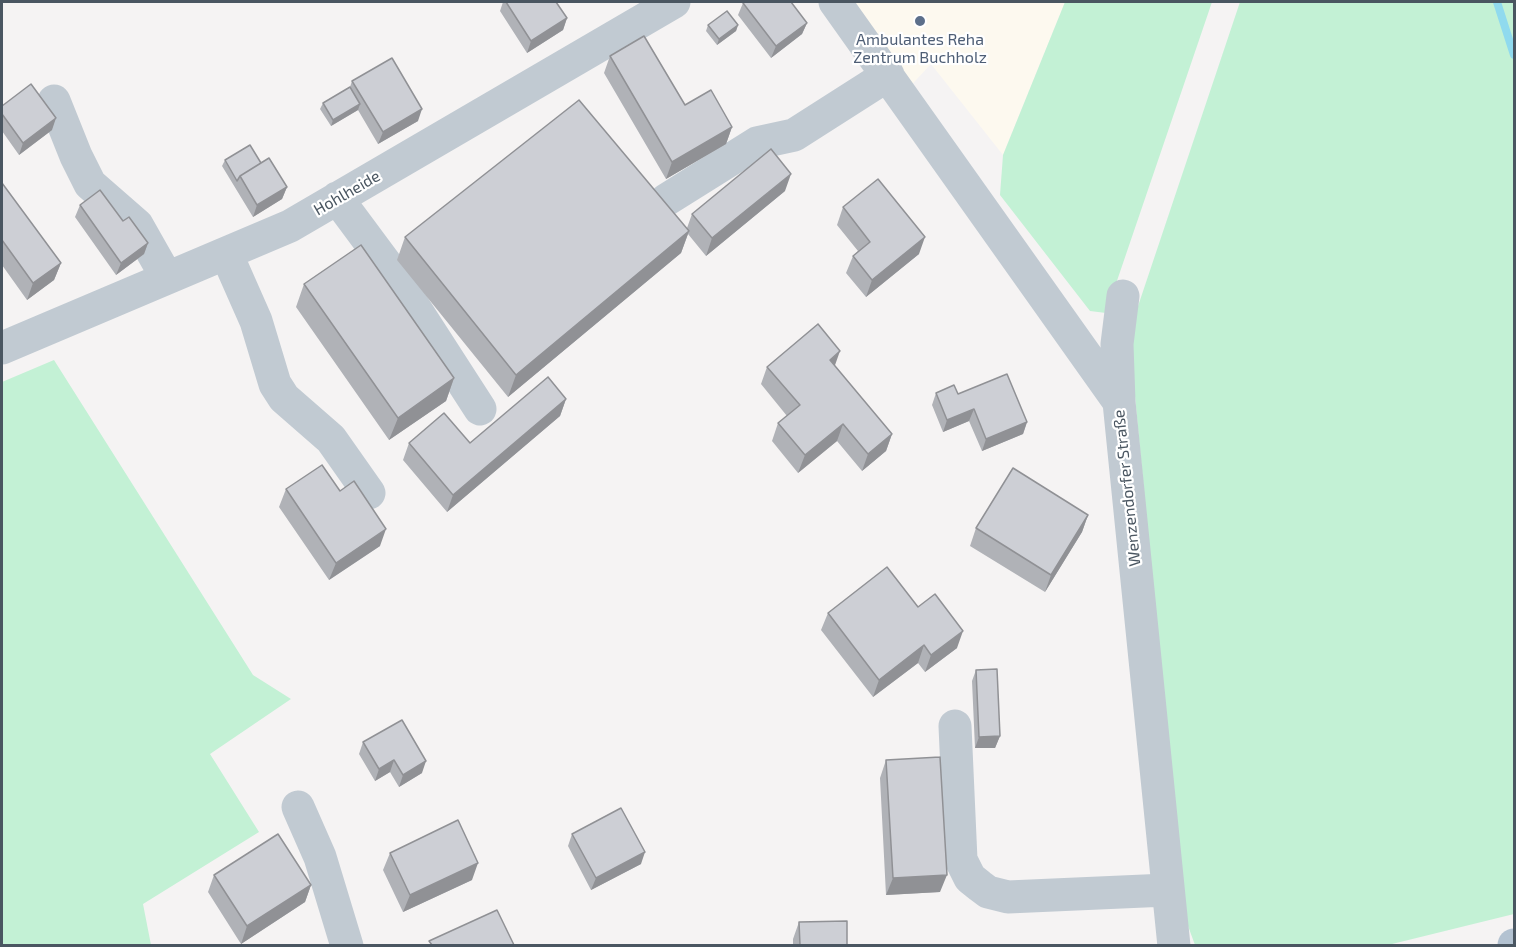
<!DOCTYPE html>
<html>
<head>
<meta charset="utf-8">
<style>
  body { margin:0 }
  #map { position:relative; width:1516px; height:947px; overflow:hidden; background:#f5f3f3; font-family:"Exo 2",sans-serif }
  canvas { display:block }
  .frame { position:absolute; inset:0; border:3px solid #4a5661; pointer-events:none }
</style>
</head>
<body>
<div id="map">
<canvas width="1516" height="947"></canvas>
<div class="frame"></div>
</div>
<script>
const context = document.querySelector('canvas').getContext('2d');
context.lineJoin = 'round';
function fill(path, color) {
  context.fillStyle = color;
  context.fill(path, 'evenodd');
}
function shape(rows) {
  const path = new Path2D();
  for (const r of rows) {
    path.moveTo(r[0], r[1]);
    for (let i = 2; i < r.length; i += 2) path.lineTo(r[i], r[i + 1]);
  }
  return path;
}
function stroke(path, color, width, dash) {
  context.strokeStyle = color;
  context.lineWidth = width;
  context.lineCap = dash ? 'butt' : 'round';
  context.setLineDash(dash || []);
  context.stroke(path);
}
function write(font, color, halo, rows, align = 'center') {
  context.font = font + ' "Exo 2",sans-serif';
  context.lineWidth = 4.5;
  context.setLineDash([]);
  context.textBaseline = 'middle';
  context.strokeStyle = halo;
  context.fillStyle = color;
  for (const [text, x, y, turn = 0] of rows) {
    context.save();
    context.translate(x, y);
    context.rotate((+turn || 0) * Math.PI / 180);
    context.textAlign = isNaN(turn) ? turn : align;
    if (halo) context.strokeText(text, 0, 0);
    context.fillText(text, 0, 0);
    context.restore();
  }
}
fill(shape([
  [835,2,1065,2,1003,155,931,64,902,95]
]), '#fdf9ef');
fill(shape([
  [1065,2,1212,2,1106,313,1090,311,1000,195,1003,155],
  [1240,2,1514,2,1514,914,1388,945,1195,945,1184,915,1129,333],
  [54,360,253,675,291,699,210,754,259,832,143,904,151,945,2,945,2,382]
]), '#c3f1d5');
stroke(shape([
  [1497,2,1514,55]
]), '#90daee', 8);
stroke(shape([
  [835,2,1119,402],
  [54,101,76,156,90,184,137,225,167,278],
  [337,198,389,268,480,409],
  [666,200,757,143,794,135,888,75],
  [226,253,256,321,275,384,284,398,331,439,369,493],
  [1123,296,1117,344,1119,402,1174,946],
  [2,348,290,226,674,2],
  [955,726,961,860,970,878,980,886,988,892,1008,897,1167,890],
  [298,807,320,857,347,946]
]), '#c1cad2', 33);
stroke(shape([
  [1514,946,1514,945]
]), '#b3c2d1', 33);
fill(shape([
  [503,2,556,2,567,18,563,30,527,53,500,11],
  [743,3,807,23,802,34,771,58,738,15],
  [708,25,738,25,736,31,717,45,706,31],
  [610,56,685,105,732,127,726,144,666,179,604,73],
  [352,81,418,121,378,144,358,110,331,126,320,109,323,103,350,87],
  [2,106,52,130,19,155,2,131],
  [225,160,261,163,287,187,282,199,253,217,222,166],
  [2,183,61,263,54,280,27,300,2,265],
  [785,191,706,256,688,234,681,253,508,397,397,260,405,237,687,228,692,214],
  [80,205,123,221,148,243,144,254,116,275,75,217],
  [843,207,919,254,866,297,846,273,853,256,858,251,837,225],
  [304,284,454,378,446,401,389,440,296,307],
  [835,366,892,434,886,451,862,471,837,441,798,473,772,441,778,423,787,416,761,384,767,367],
  [936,393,958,394,1027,422,1023,434,982,451,969,421,943,432,932,405],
  [566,399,560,416,447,512,403,460,409,443,470,443],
  [286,489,340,491,380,546,329,580,279,507],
  [1088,515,1082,532,1045,592,970,546,976,528],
  [918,607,957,648,925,672,918,663,873,697,821,630,828,613],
  [976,670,1000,736,995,748,975,748,972,681],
  [363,742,422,773,399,787,390,772,375,781,359,754],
  [886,760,940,892,886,895,880,778],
  [572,834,641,864,591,890,568,846],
  [390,853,472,880,403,912,383,870],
  [214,875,311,885,305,902,241,944,208,892],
  [799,922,847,945,793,945,793,939]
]), '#b0b2b7');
fill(shape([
  [567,18,563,30,527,53,531,41],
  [807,23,802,34,771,58,776,46],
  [738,25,736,31,717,45,719,39],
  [360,104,358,110,331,126,333,120],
  [422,109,418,121,378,144,383,132],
  [56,118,52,130,19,155,23,143],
  [732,127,726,144,666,179,672,162],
  [791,174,785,191,706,256,712,238],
  [287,187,282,199,253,217,257,205],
  [689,231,681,253,508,397,516,375],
  [925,237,919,254,866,297,872,280],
  [148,243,144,254,116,275,121,263],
  [61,263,54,280,27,300,33,283],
  [840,351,834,368,830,360],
  [454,378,446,401,389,440,398,418],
  [566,399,560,416,447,512,453,495],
  [974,409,969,421,943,432,947,420],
  [1027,422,1023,434,982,451,986,439],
  [843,424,837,441,798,473,805,455],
  [892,434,886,451,862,471,868,454],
  [1088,515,1082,532,1045,592,1051,575],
  [386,529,380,546,329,580,336,563],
  [963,631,957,648,925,672,931,655],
  [924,645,918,663,873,697,879,680],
  [1000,736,995,748,975,748,979,737],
  [394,760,390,772,375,781,379,769],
  [426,761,422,773,399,787,403,775],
  [645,852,641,864,591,890,596,878],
  [478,863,472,880,403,912,410,895],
  [947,875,940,892,886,895,893,878],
  [311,885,305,902,241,944,247,926]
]), '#909195');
const building = shape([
  [506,2,556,2,567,18,531,41,506,2],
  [745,2,791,2,807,23,776,46,743,3,745,2],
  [727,11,738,25,719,39,708,25,727,11],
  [644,36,685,105,711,90,732,127,672,162,610,56,644,36],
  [392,58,422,109,383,132,352,81,392,58],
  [31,84,56,118,23,143,2,114,2,106,31,84],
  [350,87,360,104,333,120,323,103,350,87],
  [579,100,689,231,516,375,405,237,579,100],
  [250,145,261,163,240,176,237,181,225,160,250,145],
  [771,149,791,174,712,238,692,214,771,149],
  [269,158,287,187,257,205,240,176,269,158],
  [878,179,925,237,872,280,853,256,870,242,843,207,878,179],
  [2,183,61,263,33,283,2,240,2,183],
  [100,190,123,221,129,217,148,243,121,263,80,205,100,190],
  [361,245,454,378,398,418,304,284,361,245],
  [818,324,840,351,830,360,892,434,868,454,843,424,805,455,778,423,800,405,767,367,818,324],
  [1007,374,1027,422,986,439,974,409,947,420,936,393,954,385,958,394,1007,374],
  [548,377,566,399,453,495,409,443,444,413,470,443,548,377],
  [322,465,340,491,354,481,386,529,336,563,286,489,322,465],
  [1013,468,1088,515,1051,575,976,528,1013,468],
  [887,567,918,607,935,594,963,631,931,655,924,645,879,680,828,613,887,567],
  [997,669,1000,736,979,737,976,670,997,669],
  [402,720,426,761,403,775,394,760,379,769,363,742,402,720],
  [940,757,947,875,893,878,886,760,940,757],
  [621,808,645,852,596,878,572,834,621,808],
  [458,820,478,863,410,895,390,853,458,820],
  [278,834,311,885,247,926,214,875,278,834],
  [497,910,514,945,432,945,429,941,497,910],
  [847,921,847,945,800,945,799,922,847,921]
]);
fill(building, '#cdcfd5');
stroke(building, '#909195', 1.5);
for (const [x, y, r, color] of [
  [920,21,6,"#5c6f8a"]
]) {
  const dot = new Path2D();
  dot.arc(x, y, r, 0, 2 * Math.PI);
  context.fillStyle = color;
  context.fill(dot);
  stroke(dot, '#fff', 2);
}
write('16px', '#4e5e75', '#fff', [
  ["Ambulantes Reha",920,40],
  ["Zentrum Buchholz",920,58]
]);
write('16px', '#4a5661', '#fff', [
  ["Hohlheide",347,193,-30],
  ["Wenzendorfer Straße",1127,488,-96]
]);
</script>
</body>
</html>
